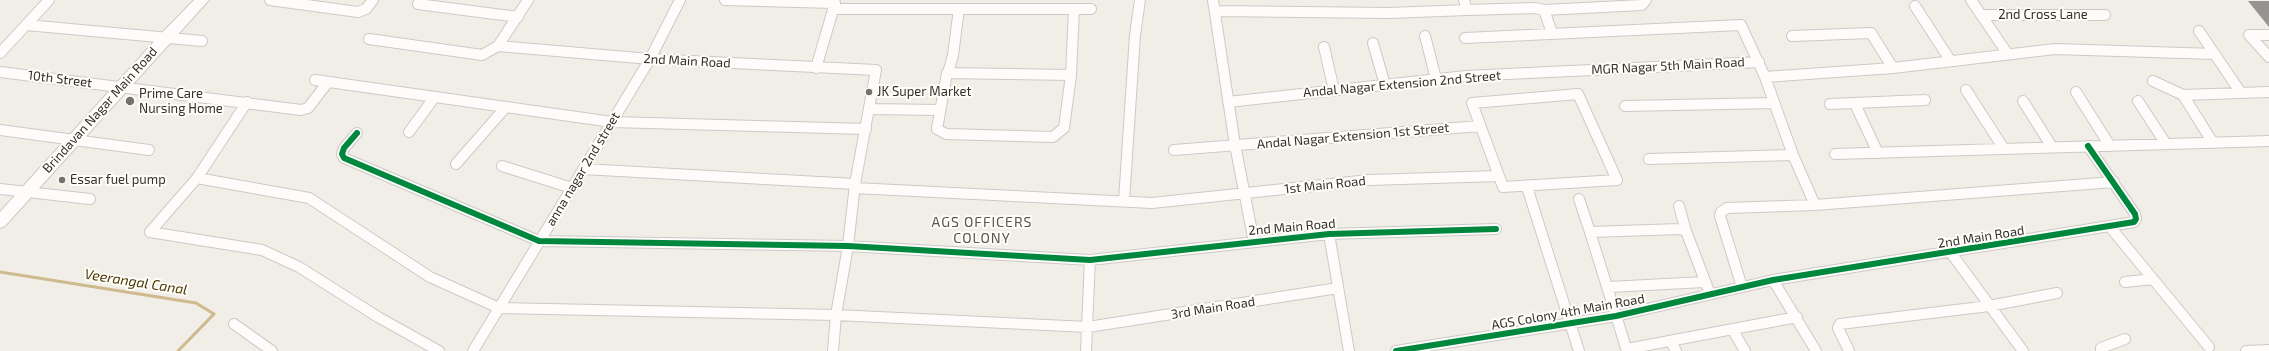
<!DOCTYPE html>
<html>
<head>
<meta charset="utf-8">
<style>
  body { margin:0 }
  canvas { display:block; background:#f1eee7 }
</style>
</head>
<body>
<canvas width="2269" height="351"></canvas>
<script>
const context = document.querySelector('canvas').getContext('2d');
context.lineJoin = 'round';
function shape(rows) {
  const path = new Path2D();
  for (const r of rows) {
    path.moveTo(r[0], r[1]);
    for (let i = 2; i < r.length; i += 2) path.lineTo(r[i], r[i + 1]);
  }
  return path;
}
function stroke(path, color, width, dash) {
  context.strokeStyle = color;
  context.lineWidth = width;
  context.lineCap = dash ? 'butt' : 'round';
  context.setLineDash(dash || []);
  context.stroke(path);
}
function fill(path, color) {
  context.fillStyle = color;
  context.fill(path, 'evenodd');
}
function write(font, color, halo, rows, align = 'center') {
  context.font = font + ' "Exo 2",sans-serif';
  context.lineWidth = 4;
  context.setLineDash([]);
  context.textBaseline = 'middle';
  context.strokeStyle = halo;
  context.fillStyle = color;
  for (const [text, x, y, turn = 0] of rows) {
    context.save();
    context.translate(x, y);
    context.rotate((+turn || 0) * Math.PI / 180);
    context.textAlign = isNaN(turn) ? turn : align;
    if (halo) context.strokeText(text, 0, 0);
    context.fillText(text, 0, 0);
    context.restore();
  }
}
stroke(shape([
  [0,272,196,303,214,314,178,351]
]), '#cdba8d', 3);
fill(shape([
  [2248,1,2269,1,2269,27]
]), '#969490');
const street = shape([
  [49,0,26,25,202,41],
  [270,0,358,12,366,9,373,0],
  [725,0,835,3],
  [1213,0,1235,145,1254,242],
  [1464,0,1467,10,1535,8,1544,10,1642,5,1646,0],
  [1971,0,2007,53],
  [418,4,518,17],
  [1915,6,1950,60],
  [834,9,1091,9],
  [1544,10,1552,33],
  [1215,11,1389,13,1467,10],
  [1981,15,2105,15],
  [2199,31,2241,93],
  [2269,35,2249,35,2269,57],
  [1425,36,1436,79],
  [1792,36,1871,33,1893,68],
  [1465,38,1741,25,1765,77,1793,155,1815,205],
  [369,39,482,55,498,46,528,0],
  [1373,43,1385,85],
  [498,46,650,59,876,70,855,184,848,246,836,315,833,351],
  [1324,47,1334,90],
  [0,53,26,25],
  [816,68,835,3],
  [0,72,301,110,308,108,328,82],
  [947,73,1071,75,1064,128,1053,137,946,134,937,129,947,73],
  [948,73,953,55,959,9],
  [1071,75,1074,9],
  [1765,77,1893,68,2055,49,2215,54],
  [315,80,612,122,866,129],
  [2153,81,2183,95],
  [1966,90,2004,149],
  [2076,92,2110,146],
  [1578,94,1617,180,1503,187,1472,103,1578,94],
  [2023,101,2052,147],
  [2138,101,2166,144],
  [1228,102,1466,76,1759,62],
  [1830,104,1925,100],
  [1855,104,1878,153],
  [1625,106,1774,103],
  [869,109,939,110],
  [0,130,149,150],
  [409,132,434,98],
  [357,133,344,148,342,154,344,158,539,241,848,246,1090,260,1329,234,1496,229],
  [2213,143,2183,95,2269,92],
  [1174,150,1480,126],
  [1835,154,2269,141],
  [1649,159,1793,155],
  [456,164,505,108],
  [502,166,572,188],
  [583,169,855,184],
  [197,178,309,198,430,277,499,308,836,315,1088,327,1338,288],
  [1527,187,1579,351],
  [855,188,1152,203,1369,180,1498,176],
  [0,189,90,199],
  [1579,199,1590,232],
  [1124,201,1135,35,1140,0],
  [1679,206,1686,231],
  [2110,227,2209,347],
  [150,232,262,250,299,267,378,317,439,351],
  [150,232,197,178,247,102],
  [1329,234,1349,351],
  [1951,253,2023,351],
  [1773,280,1816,351],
  [2125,282,2153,279],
  [1609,287,1704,282],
  [1742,287,1720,216,1721,212,1727,208,1815,205,2114,182],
  [234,324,272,351],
  [1732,329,1745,351],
  [1671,342,1676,351],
  [1627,349,1797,317],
  [473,351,650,59,680,0],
  [1086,351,1090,260],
  [1396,351,1616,316,1773,280,2134,222,2136,219,2135,214,2088,146],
  [1627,351,1590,232,1680,229,1686,231,1710,294],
  [1849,351,1838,328,1840,324,1989,306,2057,293],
  [2101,351,2101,348,2125,339],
  [2246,351,2269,350]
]);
const secondary = shape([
  [194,0,209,0,5,226,0,228,0,212,160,35,194,0]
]);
stroke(street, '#cccac5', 12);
stroke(secondary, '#cccac5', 2);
stroke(street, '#fdfcfb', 10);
fill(secondary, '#fdfcfb');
stroke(shape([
  [357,133,344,148,342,154,344,158,539,241,848,246,1090,260,1329,234,1496,229],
  [1396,351,1616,316,1773,280,2134,222,2136,219,2135,214,2088,146]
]), '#00873e', 6);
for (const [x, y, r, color] of [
  [869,92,4,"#75726d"],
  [130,101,5,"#75726d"],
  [62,180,4,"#75726d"]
]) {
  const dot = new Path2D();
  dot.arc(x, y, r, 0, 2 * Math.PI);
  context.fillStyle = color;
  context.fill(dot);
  stroke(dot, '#fffdf8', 1.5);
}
write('13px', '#32302b', '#fffdf8', [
  ["2nd Cross Lane",2043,15],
  ["2nd Main Road",687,61,3],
  ["MGR Nagar 5th Main Road",1668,66,-3],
  ["10th Street",60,79,7],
  ["Andal Nagar Extension 2nd Street",1402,84,-5],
  ["Brindavan Nagar Main Road",100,110,-48],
  ["Andal Nagar Extension 1st Street",1353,136,-5],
  ["anna nagar 2nd street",583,169,-59],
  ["1st Main Road",1325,185,-6],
  ["2nd Main Road",1292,227,-5],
  ["2nd Main Road",1981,237,-9],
  ["3rd Main Road",1213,308,-9],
  ["AGS Colony 4th Main Road",1568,312,-10]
]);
write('13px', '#32302b', '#fffdf8', [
  ["JK Super Market",877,92],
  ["Prime Care",139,94],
  ["Nursing Home",139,109],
  ["Essar fuel pump",70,180]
], 'left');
context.letterSpacing = '1px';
write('14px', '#5b564c', '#fffdf8', [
  ["AGS OFFICERS",982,222],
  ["COLONY",982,238]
]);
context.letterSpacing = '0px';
write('italic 14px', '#483501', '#fffdf8', [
  ["Veerangal Canal",136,282,9]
]);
</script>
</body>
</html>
